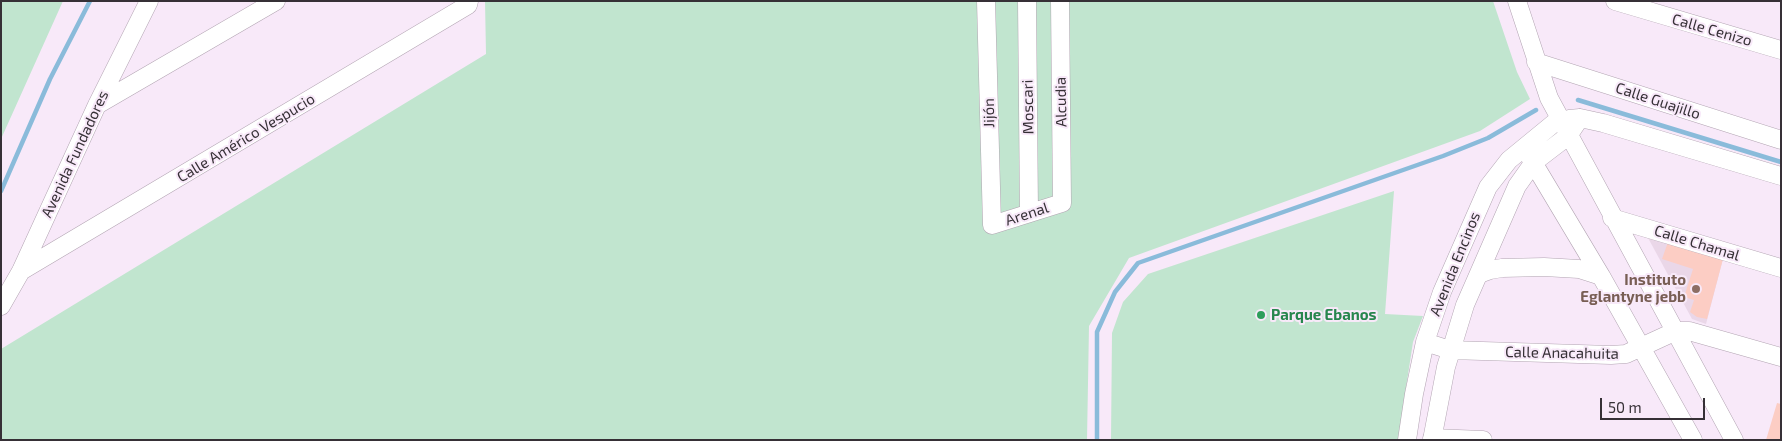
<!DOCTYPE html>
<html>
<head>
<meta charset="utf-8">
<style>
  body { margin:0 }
  #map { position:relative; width:1782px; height:441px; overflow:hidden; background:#f8e9f9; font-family:"Exo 2",sans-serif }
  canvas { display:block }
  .frame { position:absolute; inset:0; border:2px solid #363036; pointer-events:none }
  .scale { position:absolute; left:1600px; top:398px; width:105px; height:22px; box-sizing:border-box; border:2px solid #363036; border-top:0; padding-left:6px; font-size:15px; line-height:18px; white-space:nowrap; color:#363036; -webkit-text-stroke:4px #f8e9f9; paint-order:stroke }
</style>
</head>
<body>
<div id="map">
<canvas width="1782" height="441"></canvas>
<div class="frame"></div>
<div class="scale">50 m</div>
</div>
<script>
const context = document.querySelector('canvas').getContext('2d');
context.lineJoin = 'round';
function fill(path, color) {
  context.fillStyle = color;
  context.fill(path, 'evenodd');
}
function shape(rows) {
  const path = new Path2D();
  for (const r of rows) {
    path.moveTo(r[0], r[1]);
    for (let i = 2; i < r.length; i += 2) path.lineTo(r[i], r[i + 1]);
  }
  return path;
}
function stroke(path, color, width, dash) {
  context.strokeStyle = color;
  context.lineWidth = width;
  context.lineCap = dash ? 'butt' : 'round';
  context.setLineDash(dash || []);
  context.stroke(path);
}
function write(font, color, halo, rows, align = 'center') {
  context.font = font + ' "Exo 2",sans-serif';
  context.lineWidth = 4;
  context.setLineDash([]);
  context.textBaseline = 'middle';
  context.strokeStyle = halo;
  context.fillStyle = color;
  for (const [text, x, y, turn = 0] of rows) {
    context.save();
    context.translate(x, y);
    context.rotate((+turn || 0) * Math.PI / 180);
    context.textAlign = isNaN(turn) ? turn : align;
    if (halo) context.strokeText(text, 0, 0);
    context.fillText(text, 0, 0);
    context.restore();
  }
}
fill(shape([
  [1647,236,1723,259,1706,324,1692,319]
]), '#ead7e8');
fill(shape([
  [1,1,63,1,1,139],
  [485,1,1493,1,1517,72,1530,99,1480,131,1129,258,1089,326,1087,440,1,440,1,349,486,54],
  [1394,191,1385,314,1423,316,1413,342,1398,440,1111,440,1112,333,1123,302,1148,274]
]), '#c1e5cf');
stroke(shape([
  [1578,100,1781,162],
  [1,191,50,79,90,1],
  [1097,440,1097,332,1115,292,1138,263,1443,156,1488,138,1536,110]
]), '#8abbda', 4.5);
fill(shape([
  [1668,242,1723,259,1707,319,1697,317,1690,312,1694,300,1684,297,1693,269,1662,259],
  [1777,403,1781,404,1781,440,1766,440]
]), '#fccdc4');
const minor = shape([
  [986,1,992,225,1062,203,1060,1],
  [1027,1,1029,213],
  [1517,1,1549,98,1734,440],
  [1615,1,1781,50],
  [1536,62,1781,140],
  [97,105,276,1],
  [1569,119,1580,118,1603,123,1781,176],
  [1528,154,1601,276,1693,440],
  [1612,218,1781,268],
  [21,271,468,5,469,1],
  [1479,274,1490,270,1502,268,1544,267,1579,269,1601,276],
  [1,306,21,271,97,105,149,1],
  [1425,342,1450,350,1611,355,1626,354,1676,331,1689,331,1781,357],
  [1432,438,1483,440],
  [1407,440,1414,394,1425,342,1442,292,1488,187,1509,160,1559,119],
  [1432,440,1446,367,1465,305,1517,186,1534,162,1568,136,1580,118]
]);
stroke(minor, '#b2a4b2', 19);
stroke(minor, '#fff', 18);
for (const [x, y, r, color] of [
  [1696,289,5,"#8d6e63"],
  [1261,315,5,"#2e9e5b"]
]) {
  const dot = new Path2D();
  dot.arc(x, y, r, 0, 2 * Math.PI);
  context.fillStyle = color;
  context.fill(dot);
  stroke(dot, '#f8e9f9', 2);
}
write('15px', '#363036', '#f8e9f9', [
  ["Calle Cenizo",1712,30,16],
  ["Calle Guajillo",1658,101,18],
  ["Alcudia",1061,102,-91],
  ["Moscari",1028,107,-91],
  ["Jijón",989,113,-91],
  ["Calle Américo Vespucio",246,138,-31],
  ["Avenida Fundadores",75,154,-65],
  ["Arenal",1027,214,-18],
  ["Calle Chamal",1697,243,17],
  ["Avenida Encinos",1455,264,-68],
  ["Calle Anacahuita",1562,353,1]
]);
write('bold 15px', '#785e54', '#f8e9f9', [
  ["Instituto",1686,280],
  ["Eglantyne jebb",1686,297]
], 'right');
write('bold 15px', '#27864d', '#f8e9f9', [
  ["Parque Ebanos",1271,315]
], 'left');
</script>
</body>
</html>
